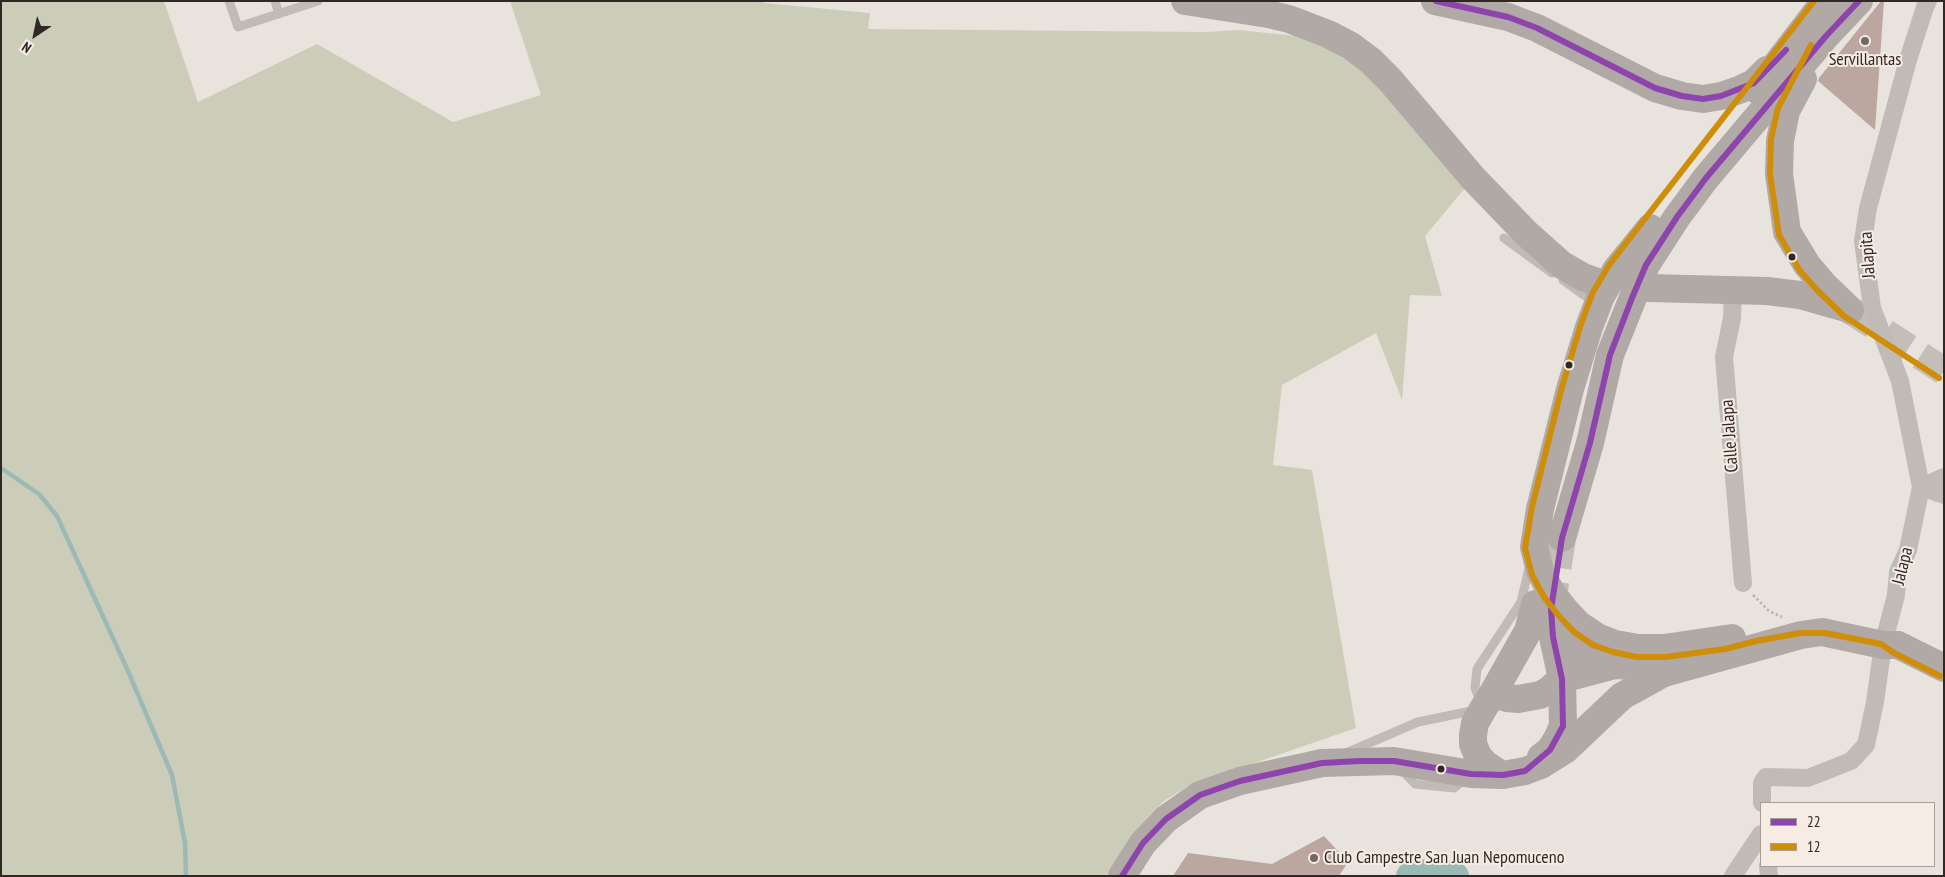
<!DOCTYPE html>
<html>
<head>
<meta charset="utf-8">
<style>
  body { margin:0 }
  #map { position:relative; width:1945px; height:877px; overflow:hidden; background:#e9e3dd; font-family:"PT Sans Narrow",sans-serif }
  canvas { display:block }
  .frame { position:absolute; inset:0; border:2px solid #312826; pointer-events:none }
  .legend { position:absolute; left:1760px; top:802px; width:175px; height:65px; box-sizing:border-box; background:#f6ece4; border:1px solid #a79e98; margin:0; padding:6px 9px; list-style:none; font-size:15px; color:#312826 }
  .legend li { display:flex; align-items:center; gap:10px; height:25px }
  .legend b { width:25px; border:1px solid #a79e98 }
  .north { position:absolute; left:10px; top:10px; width:50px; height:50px; -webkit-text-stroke:4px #f6ece4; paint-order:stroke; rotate:214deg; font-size:14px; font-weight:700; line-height:20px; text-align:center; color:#312826 }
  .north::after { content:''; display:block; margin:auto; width:18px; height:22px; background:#312826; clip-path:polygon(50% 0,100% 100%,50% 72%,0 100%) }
</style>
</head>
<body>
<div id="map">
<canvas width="1945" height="877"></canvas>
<div class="frame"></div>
<ul class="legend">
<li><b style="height:6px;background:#8e44ad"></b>22</li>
<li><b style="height:6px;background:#cf8d08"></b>12</li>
</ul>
<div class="north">N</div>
</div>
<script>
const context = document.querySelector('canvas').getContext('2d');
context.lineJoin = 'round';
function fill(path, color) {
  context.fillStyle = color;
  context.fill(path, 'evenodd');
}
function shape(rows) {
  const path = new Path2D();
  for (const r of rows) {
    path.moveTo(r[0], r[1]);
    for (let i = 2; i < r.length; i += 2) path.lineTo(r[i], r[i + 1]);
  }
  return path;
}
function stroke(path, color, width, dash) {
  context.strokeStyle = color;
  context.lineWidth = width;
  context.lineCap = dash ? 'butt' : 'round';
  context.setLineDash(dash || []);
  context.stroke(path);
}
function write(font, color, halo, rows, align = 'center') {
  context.font = font + ' "PT Sans Narrow",sans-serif';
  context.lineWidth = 4;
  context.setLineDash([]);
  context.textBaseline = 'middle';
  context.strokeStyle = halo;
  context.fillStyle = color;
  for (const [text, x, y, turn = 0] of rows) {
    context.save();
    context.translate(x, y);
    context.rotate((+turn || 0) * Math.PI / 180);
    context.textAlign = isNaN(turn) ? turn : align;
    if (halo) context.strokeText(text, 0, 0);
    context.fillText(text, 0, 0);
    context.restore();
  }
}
fill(shape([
  [1,1,164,1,198,102,317,44,453,122,541,95,510,1,764,1,764,3,870,13,868,29,1206,32,1238,30,1297,36,1326,48,1371,75,1465,188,1425,236,1442,296,1410,295,1402,400,1376,333,1282,385,1273,465,1312,470,1356,728,1188,786,1164,801,1145,820,1107,876,1,876]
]), '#cbcdb8');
stroke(shape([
  [1,468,39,494,57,516,128,671,172,775,185,843,186,876]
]), '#9bbab6', 4.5);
stroke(shape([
  [1410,876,1417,873,1455,876]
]), '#9bbab6', 28);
fill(shape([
  [1881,1,1884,1,1875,130,1818,81,1819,78],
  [1324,836,1348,862,1339,876,1173,876,1188,853,1272,864]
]), '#bba6a0');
stroke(shape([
  [1850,310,1944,371],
  [1551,609,1562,538]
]), '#c4beb8', 28, [28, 14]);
stroke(shape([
  [1753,595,1769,611,1782,617]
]), '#bab3af', 2.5, [2.5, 2.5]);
stroke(shape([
  [229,1,238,27,318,1],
  [275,1,279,14],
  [1504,238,1552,273],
  [1563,280,1595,303],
  [1481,703,1475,688,1477,669,1521,602,1530,564],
  [1346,753,1418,722,1476,710],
  [1401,769,1415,784,1454,788,1465,779]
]), '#c1bbb7', 9);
stroke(shape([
  [1928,1,1925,7,1908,60,1868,208,1863,241,1872,308,1900,381,1921,487,1944,495],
  [1733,290,1732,318,1724,357,1743,583],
  [1762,803,1762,783,1766,777,1808,778,1851,761,1866,745,1875,702,1883,645,1896,595,1898,572,1908,550,1921,487,1944,477],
  [1768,866,1769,876],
  [1733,876,1761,834]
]), '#c1bbb7', 18);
stroke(shape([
  [1185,1,1268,14,1289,19,1328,34,1351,46,1371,61,1390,80,1473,178,1526,233,1562,265,1583,277,1600,283],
  [1435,1,1508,17,1537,28,1655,88,1682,96,1703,99,1721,96,1739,90,1754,83,1767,70],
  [1803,79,1786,111,1780,141,1779,174,1787,232,1807,265,1824,285,1850,310],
  [1757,90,1825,1],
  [1650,228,1616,270,1601,296,1589,327,1570,389,1540,509,1534,547,1540,571,1551,592,1565,610,1579,625,1597,637,1615,644,1638,648,1664,648,1732,638],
  [1649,288,1767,291,1800,295,1846,308],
  [1562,538,1590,443,1610,355,1646,265,1677,217,1706,178,1826,36,1859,1],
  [1553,637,1585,655,1615,665,1662,667],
  [1493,693,1507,698,1518,699,1540,695,1548,691,1562,679,1615,665],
  [1541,757,1550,750,1557,739,1563,726,1562,679,1553,637,1551,609],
  [1500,774,1485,764,1478,756,1473,744,1473,735,1475,723,1483,709,1493,693,1528,631,1535,604],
  [1122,876,1143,843,1166,819,1200,795,1240,781,1322,763,1394,761,1471,774,1503,775,1525,771,1541,765,1565,750,1622,696,1664,673,1801,635,1822,632,1883,645,1898,645,1944,668]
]), '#b0a9a6', 28);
stroke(shape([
  [1436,1,1508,17,1537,28,1655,88,1682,96,1703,99,1721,96,1754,83,1786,50],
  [1122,876,1143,843,1166,819,1200,795,1240,781,1322,763,1360,761,1394,761,1471,774,1503,775,1525,771,1550,750,1563,726,1562,679,1553,637,1551,609,1562,538,1590,443,1610,355,1632,298,1646,265,1677,217,1706,178,1826,36,1859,1]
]), '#8e44ad', 6);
stroke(shape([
  [1814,1,1609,265,1593,292,1581,324,1562,387,1532,507,1525,548,1532,575,1544,597,1558,615,1574,632,1593,645,1613,652,1637,657,1665,657,1725,649,1756,641,1800,633,1825,633,1881,644,1894,653,1940,676],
  [1811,45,1778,108,1771,139,1770,174,1779,235,1800,271,1818,291,1844,316,1939,378]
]), '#cf8d08', 6);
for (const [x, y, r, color] of [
  [1865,41,5,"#716966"],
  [1792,257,4.5,"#312826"],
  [1569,365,4.5,"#312826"],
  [1441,769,4.5,"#312826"],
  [1314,858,5,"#716966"]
]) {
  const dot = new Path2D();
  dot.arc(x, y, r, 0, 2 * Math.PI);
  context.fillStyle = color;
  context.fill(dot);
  stroke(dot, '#f6ece4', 2);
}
write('18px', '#312826', '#f6ece4', [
  ["Servillantas",1865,60],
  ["Club Campestre San Juan Nepomuceno",1324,858,"left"]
]);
write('18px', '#312826', '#f6ece4', [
  ["Jalapita",1868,255,-94],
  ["Calle Jalapa",1730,436,-94],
  ["Jalapa",1903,566,-76]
]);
</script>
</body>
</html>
